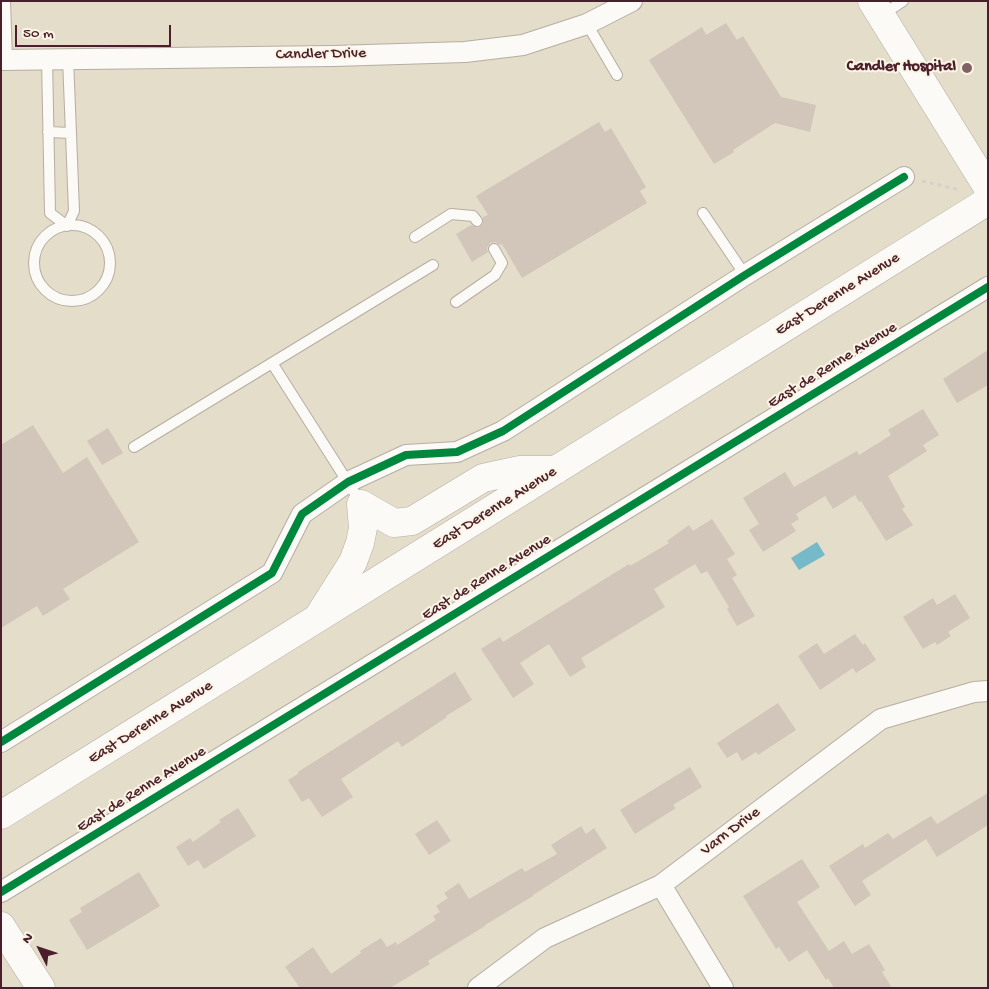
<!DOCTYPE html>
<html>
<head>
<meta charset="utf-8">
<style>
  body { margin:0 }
  #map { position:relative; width:989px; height:989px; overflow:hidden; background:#e4ddca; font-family:"Gochi Hand",sans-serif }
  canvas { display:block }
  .frame { position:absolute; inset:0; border:2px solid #4a1f2b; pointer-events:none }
  .north { position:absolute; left:15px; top:924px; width:50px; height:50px; -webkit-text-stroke:4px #fcf5e5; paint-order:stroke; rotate:311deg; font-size:14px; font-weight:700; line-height:20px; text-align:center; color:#4a1f2b }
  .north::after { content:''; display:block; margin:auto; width:18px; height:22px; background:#4a1f2b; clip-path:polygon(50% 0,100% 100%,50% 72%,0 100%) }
  .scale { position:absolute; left:15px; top:25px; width:156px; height:22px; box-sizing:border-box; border:2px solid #4a1f2b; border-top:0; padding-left:6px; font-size:15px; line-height:18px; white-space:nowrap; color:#4a1f2b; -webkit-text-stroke:4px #fcf5e5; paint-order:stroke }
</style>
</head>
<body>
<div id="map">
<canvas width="989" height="989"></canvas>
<div class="frame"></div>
<div class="north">N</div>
<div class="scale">50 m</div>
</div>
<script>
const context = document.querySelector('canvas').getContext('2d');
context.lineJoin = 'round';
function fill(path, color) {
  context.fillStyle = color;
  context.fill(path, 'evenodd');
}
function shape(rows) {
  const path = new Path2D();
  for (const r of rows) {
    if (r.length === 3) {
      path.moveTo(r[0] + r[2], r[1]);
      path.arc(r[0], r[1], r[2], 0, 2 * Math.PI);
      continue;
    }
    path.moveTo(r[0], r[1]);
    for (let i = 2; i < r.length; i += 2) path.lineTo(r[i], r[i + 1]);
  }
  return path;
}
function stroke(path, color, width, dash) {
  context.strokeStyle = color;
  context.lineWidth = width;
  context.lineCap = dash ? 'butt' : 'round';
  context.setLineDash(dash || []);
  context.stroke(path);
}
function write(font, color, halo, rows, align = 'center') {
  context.font = font + ' "Gochi Hand",sans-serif';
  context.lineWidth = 4;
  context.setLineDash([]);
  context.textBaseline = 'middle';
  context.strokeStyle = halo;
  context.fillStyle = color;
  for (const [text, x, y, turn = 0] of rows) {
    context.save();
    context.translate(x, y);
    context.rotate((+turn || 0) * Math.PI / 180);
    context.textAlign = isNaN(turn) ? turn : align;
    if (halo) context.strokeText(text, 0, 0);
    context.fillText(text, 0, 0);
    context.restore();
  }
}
fill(shape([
  [817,542,825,555,799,570,791,558]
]), '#76b9c8');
fill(shape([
  [726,23,737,40,743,36,781,97,816,105,810,132,775,123,733,150,734,152,714,164,649,60,702,27,706,35],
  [599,122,605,132,611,128,646,187,640,191,647,203,522,278,502,244,500,245,495,242,490,243,487,248,488,252,472,262,456,234,471,225,478,228,483,224,483,217,488,215,476,196],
  [988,350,988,385,957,403,943,379],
  [923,409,939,435,923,445,927,451,888,476,905,507,902,509,913,525,886,541,861,501,859,502,855,495,833,509,825,496,796,514,799,519,791,524,796,531,763,552,749,530,759,524,743,498,785,472,794,487,857,451,859,455,891,435,888,430],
  [33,425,63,473,87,457,139,542,63,589,70,599,43,616,37,606,1,628,1,445],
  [108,428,123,453,102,465,87,441],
  [712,519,735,554,727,559,737,575,732,578,755,616,737,626,727,609,729,607,707,571,701,574,695,564,654,589,665,607,581,658,586,667,570,677,549,644,520,663,534,684,513,698,481,649,500,637,503,642,629,564,630,566,669,543,667,541,689,525,693,531],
  [955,594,970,618,948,632,951,636,937,645,935,642,923,649,903,617,933,598,937,605],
  [855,634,863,645,865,643,876,660,856,673,853,668,820,690,798,656,817,643,824,654],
  [455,672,472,700,446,716,447,717,402,747,398,741,341,779,353,797,322,817,309,798,302,802,288,780,298,774,298,772],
  [778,703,796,730,758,755,756,752,742,761,737,752,727,758,717,743],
  [690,767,702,787,673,805,676,808,635,834,620,810],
  [988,793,988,825,937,857,926,839,862,881,871,895,855,906,829,866,863,844,865,848,888,833,893,839,931,816,937,824],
  [238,808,256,836,204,869,198,860,188,866,176,847,190,838,193,842,221,822,219,820],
  [437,820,451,841,429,855,415,834],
  [581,826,586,834,594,828,607,848,533,895,533,896,485,925,485,926,428,961,430,964,390,988,300,988,285,967,313,947,331,974,361,953,360,951,381,938,387,947,396,942,397,945,436,920,433,916,440,912,436,906,448,898,444,893,459,883,469,899,522,868,525,872,557,854,551,845],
  [802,859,820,887,797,902,829,951,844,941,852,954,869,944,885,970,882,972,892,988,834,988,828,978,826,980,807,950,789,962,779,947,776,949,743,896],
  [139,872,160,906,87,950,69,920,82,912,80,908]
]), '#d2c5ba');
const lane = shape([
  [5,1,7,60],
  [882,15,903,1],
  [587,24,617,75],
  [47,58,50,213,67,226,74,211,68,58],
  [48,132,71,133],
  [703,213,745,275],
  [72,263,38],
  [415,237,451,214,473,216,477,221],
  [456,302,495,275,502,263,494,249],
  [272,363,361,503],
  [134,447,433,265]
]);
const street = shape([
  [1,60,334,56,465,52,523,45,587,24,632,1],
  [1,742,272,573,302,514,348,482,406,455,457,452,503,431,745,275,904,177],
  [661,885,723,988],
  [1,892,988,287],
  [478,988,545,938,661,885,881,719,974,692,988,691]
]);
const secondary = shape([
  [872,1,988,188],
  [1,926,41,988]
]);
const highway = shape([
  [361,504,394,523,412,521,483,478,520,470,556,470],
  [320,614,353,562,360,543,363,528,361,504],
  [1,815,988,201]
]);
stroke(lane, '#b6ada2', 12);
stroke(street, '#b6ada2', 22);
stroke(secondary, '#b6ada2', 29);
stroke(highway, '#b6ada2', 29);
stroke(shape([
  [922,181,960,190]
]), '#d5d0cd', 3, [4, 4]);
stroke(lane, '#fbfaf7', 10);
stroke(street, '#fbfaf7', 20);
stroke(secondary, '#fbfaf7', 28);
stroke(highway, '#fbfaf7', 28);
stroke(shape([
  [1,742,272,573,302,514,348,482,406,455,457,452,503,431,745,275,904,177],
  [1,892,988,287]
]), '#00873e', 8);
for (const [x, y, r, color] of [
  [967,68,6,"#806263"]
]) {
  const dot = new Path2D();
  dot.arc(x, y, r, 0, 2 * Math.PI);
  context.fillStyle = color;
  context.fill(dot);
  stroke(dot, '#fcf5e5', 2);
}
write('16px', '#4a1f2b', '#fcf5e5', [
  ["Candler Drive",321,55,-1],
  ["East Derenne Avenue",838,295,-32],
  ["East de Renne Avenue",833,366,-32],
  ["East Derenne Avenue",495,509,-32],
  ["East de Renne Avenue",487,578,-32],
  ["East Derenne Avenue",151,723,-32],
  ["East de Renne Avenue",142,790,-32],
  ["Varn Drive",731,832,-37]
]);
write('bold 16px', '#4a1f2b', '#fcf5e5', [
  ["Candler Hospital",956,68]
], 'right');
</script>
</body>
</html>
